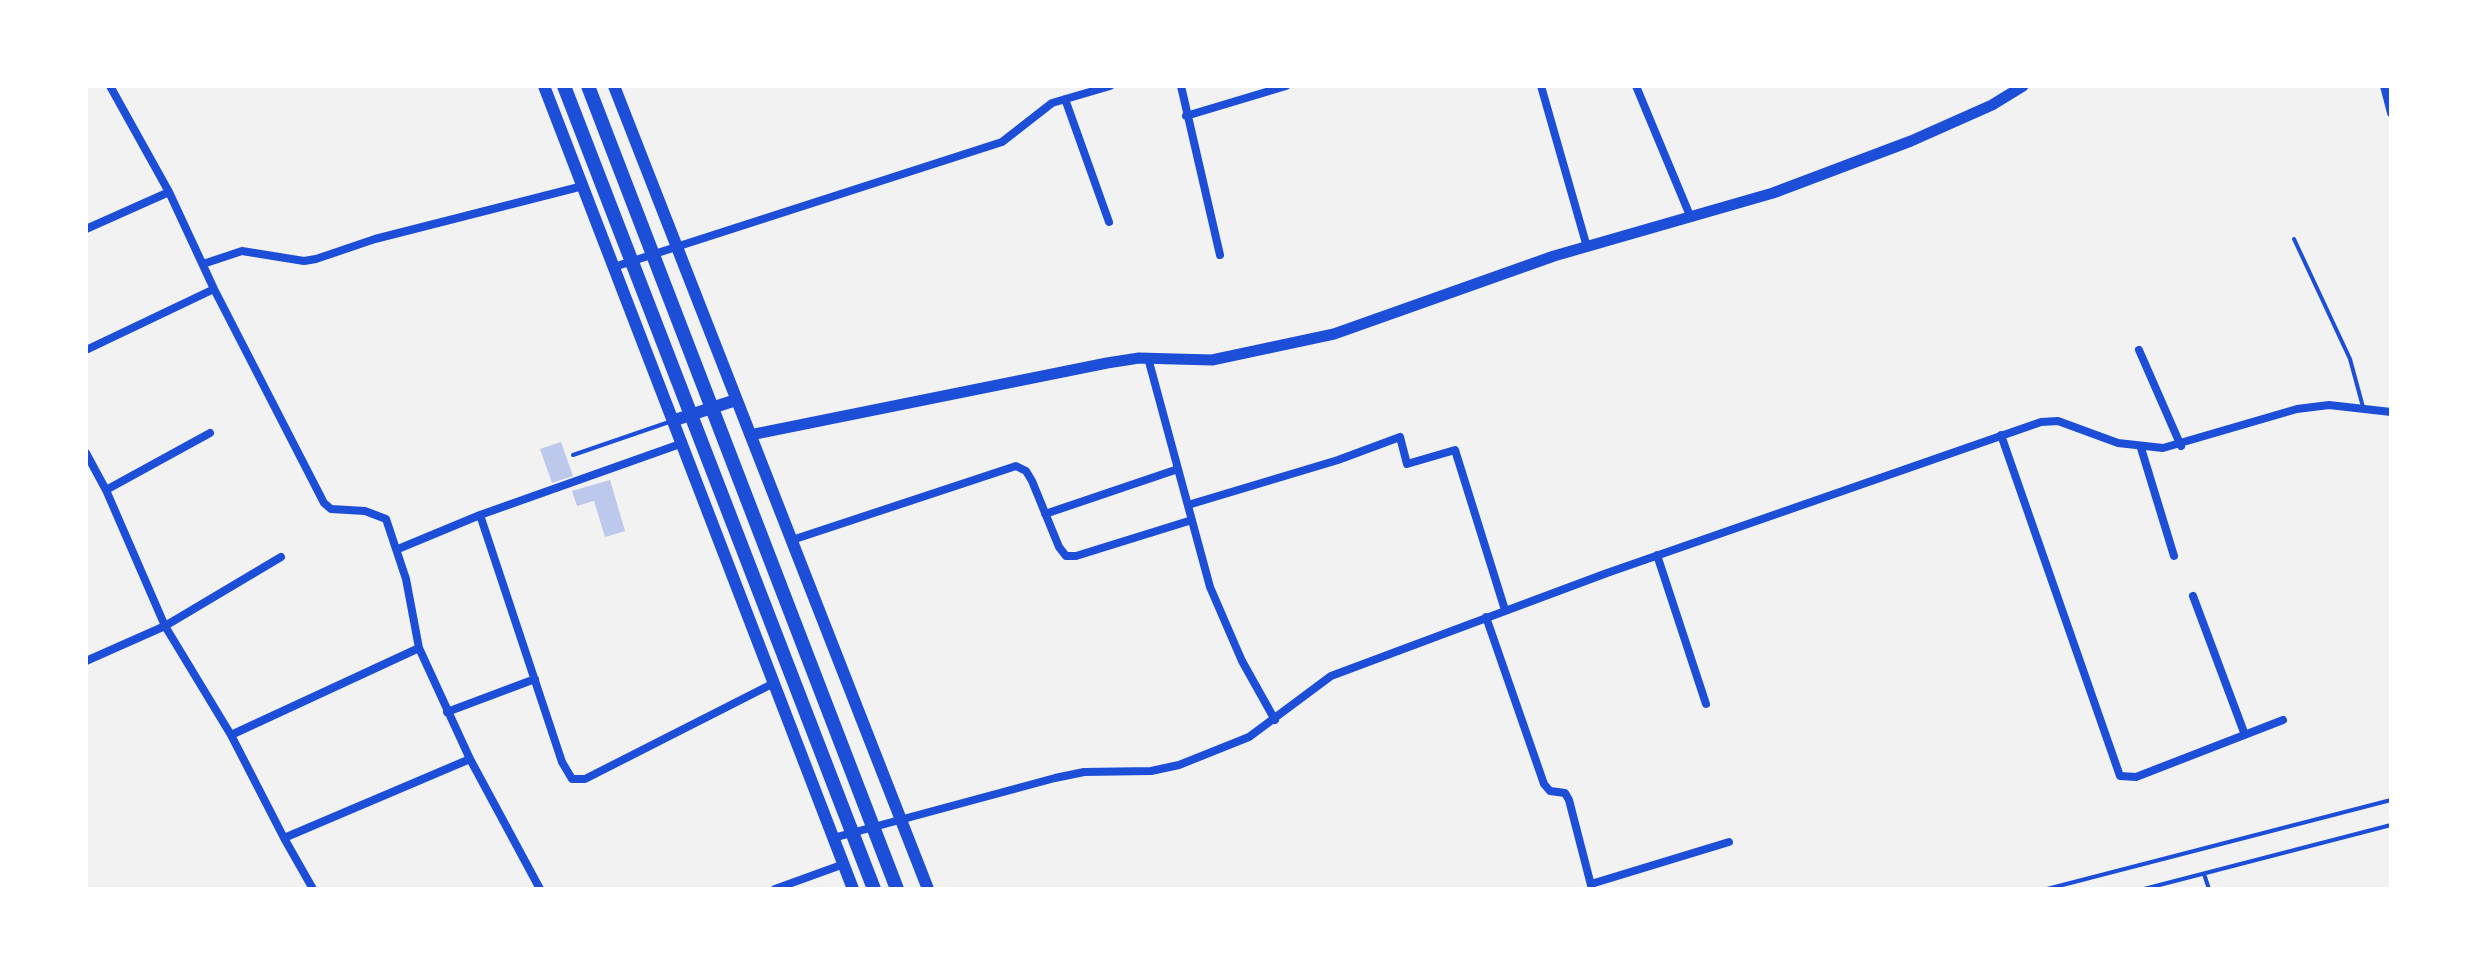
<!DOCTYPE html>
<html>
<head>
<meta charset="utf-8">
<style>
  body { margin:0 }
  #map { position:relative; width:2477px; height:975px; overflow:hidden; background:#f2f2f2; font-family:Overpass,sans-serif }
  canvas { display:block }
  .frame { position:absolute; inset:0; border:88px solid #fff; pointer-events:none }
</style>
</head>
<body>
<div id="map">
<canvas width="2477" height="975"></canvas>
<div class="frame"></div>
</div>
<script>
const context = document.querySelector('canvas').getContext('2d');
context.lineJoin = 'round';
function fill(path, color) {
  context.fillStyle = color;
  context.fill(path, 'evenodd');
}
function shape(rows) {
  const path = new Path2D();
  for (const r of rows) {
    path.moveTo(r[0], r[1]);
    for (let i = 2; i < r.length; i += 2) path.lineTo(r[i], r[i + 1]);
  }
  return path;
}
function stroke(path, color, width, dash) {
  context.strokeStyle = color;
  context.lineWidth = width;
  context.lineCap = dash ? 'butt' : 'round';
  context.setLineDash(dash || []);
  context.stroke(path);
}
fill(shape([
  [561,442,573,476,552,483,540,449],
  [610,480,625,531,605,537,594,501,577,506,572,491]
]), '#bdc9ec');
stroke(shape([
  [2294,239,2350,359,2363,407],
  [573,455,672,421],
  [2204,874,2209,889],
  [2047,889,2391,800],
  [2144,889,2391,825]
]), '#1d4ed8', 4);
stroke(shape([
  [110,86,169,192,214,289,324,503,331,509,365,511,386,519,406,579,419,648,470,759,540,889],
  [1181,86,1220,255],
  [1541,86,1587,247],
  [1636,86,1691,218],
  [2384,86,2391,113],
  [1065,99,1109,222],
  [1186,116,1286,86],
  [86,229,169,192],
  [203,264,242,251,304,261,316,259,375,239,583,186],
  [614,267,1002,142,1052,103,1110,86],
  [86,350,214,289],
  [2139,350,2181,446],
  [1148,358,1210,587,1242,661,1275,720],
  [2001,435,2120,776,2136,777,2283,720],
  [683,443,480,515,562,762,572,779,585,779,774,683],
  [2141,448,2174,556],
  [86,453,106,490,165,626,231,735,284,838,470,759],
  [106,490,210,433],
  [1188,505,1338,460,1400,437,1407,464,1455,450,1505,610],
  [1045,514,1178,469],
  [792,540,1016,466,1026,471,1032,481,1059,547,1066,556,1076,556,1192,520],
  [398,549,480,515],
  [1657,555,1706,704],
  [2193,596,2245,735],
  [1486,617,1544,784,1550,791,1565,793,1569,800,1592,889],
  [86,661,165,626,281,557],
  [447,712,535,679],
  [231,735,419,648],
  [284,838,313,889],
  [833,838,1055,778,1084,772,1151,771,1179,765,1249,737,1331,676,1607,573,2041,422,2058,421,2118,443,2163,448,2297,409,2329,405,2391,412],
  [1591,884,1729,842],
  [775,889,844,864]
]), '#1d4ed8', 8);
stroke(shape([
  [750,435,1107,363,1139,358,1212,360,1334,334,1554,256,1773,193,1911,141,1992,105,2023,86]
]), '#1d4ed8', 11);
stroke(shape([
  [544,86,853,889],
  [614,86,928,889],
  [675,420,736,400]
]), '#1d4ed8', 12);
stroke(shape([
  [564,86,874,889],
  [588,86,897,889]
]), '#1d4ed8', 14);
</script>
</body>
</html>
